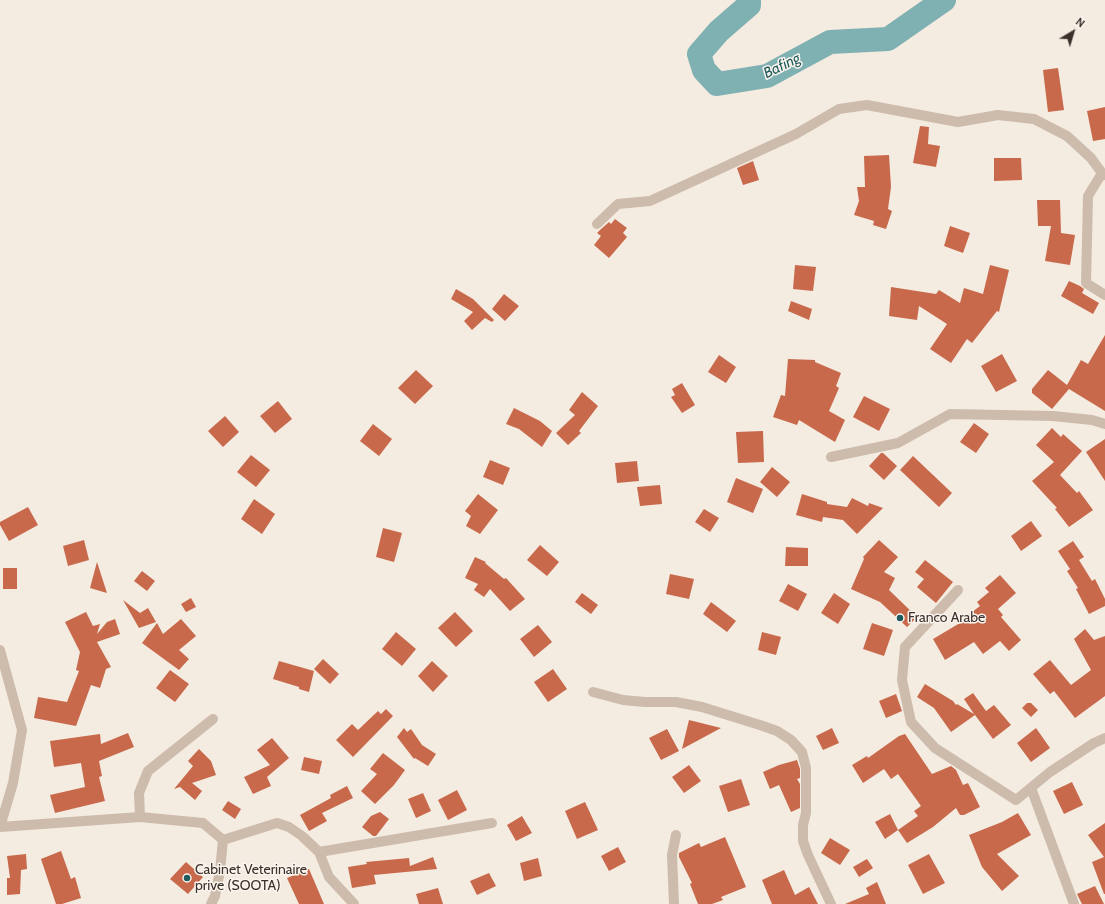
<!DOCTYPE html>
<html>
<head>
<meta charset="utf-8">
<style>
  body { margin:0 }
  #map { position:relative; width:1105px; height:904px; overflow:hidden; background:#f4ebe1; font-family:Cabin,sans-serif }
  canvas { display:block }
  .north { position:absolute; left:1053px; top:12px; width:40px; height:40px; -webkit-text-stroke:3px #fbf5ee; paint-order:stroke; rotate:38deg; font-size:11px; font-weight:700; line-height:16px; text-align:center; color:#3b302b }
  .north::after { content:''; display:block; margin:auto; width:14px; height:18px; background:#3b302b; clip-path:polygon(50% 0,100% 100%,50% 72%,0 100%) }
</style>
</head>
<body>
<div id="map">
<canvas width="1105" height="904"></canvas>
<div class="north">N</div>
</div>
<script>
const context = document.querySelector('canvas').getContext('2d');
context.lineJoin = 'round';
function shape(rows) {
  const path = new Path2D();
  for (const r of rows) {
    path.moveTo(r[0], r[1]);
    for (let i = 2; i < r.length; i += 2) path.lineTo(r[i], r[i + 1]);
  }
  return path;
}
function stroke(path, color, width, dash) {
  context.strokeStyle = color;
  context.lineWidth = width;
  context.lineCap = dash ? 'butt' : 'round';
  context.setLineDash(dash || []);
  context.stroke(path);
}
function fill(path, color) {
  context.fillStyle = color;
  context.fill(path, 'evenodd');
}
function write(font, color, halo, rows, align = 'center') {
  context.font = font + ' Cabin,sans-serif';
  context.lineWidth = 3;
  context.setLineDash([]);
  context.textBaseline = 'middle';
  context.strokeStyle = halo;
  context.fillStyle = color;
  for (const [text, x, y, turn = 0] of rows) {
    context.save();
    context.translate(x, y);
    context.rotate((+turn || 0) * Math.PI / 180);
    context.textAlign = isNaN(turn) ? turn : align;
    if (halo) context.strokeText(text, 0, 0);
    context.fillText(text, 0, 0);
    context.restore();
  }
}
stroke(shape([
  [749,0,749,5,719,31,699,54,704,70,717,84,767,76,830,42,888,39,944,0]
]), '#7fb0b2', 24);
fill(shape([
  [1058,68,1064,110,1048,112,1043,70],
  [1105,107,1105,139,1093,141,1087,111],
  [920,126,929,127,928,144,940,146,936,167,913,163],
  [889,155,891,187,888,209,892,211,886,229,873,225,874,221,854,215,859,201,857,187,865,187,864,156],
  [994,158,1021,158,1022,180,994,181],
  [753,161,759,180,743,185,737,168],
  [1037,200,1060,200,1061,233,1075,235,1070,265,1045,261,1051,226,1038,226],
  [615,219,627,228,623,233,627,237,609,258,594,245,601,236,597,233,600,230,609,222,611,224],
  [950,226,970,233,963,253,944,246],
  [795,265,816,267,813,291,793,289],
  [990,265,1009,270,999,312,997,311,972,343,967,339,951,363,930,349,947,324,919,306,917,320,889,316,891,287,936,294,939,290,960,303,964,288,983,294],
  [1069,281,1080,286,1084,289,1082,293,1099,303,1093,314,1061,296],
  [456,289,473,299,494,320,492,322,485,318,472,330,464,321,473,312,451,299],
  [504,294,519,306,505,321,492,309],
  [791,301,812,309,809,320,788,311],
  [1105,335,1105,411,1069,389,1052,409,1032,393,1032,389,1048,370,1067,385,1081,360,1088,364],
  [1002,354,1017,381,996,392,981,366],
  [719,355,736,367,726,383,708,372],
  [788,359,815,360,815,362,841,373,836,386,839,388,829,411,845,420,835,442,799,420,797,425,773,417,781,395,785,396],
  [416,370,433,386,415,404,398,388],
  [682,383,695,405,682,413,671,397,675,395,672,389],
  [582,392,598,406,579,431,581,433,568,445,556,433,575,415,569,410],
  [864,396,890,409,879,431,853,417],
  [278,401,292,419,275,433,260,416],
  [514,408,540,421,552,431,542,447,519,429,506,424],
  [225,416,239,432,223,447,208,431],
  [974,423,989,434,976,453,960,442],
  [373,424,392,439,379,456,360,441],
  [1052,428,1061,437,1063,434,1082,451,1060,475,1077,493,1079,491,1093,510,1069,527,1055,509,1057,508,1032,481,1054,462,1036,445],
  [763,431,764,462,738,463,736,432],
  [1105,439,1105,481,1086,452],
  [881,453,883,453,897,466,884,480,869,466],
  [251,455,270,470,256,487,237,472],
  [913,456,952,493,939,507,900,470],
  [490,460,510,468,503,485,483,477],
  [637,461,639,481,617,483,615,463],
  [772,467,790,482,777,497,760,482],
  [736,478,763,489,753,513,727,502],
  [660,485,662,504,640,506,637,487],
  [478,494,498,510,480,534,466,526,471,516,465,511],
  [802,494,827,502,827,504,847,507,852,498,868,506,869,503,883,508,857,534,843,520,823,517,822,522,796,515],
  [254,499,275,514,262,534,241,519],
  [28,507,38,525,9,541,0,525,0,522],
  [704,509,719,518,710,532,695,522],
  [1031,521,1042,536,1021,551,1011,536],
  [383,528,402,533,394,562,376,557],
  [84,540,89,560,68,566,63,546],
  [879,540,898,557,884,572,895,578,889,590,917,617,907,627,880,602,851,589,864,559,863,557],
  [1073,541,1084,557,1079,560,1092,581,1095,579,1105,599,1105,606,1089,614,1076,589,1078,588,1067,571,1070,569,1058,551],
  [540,545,559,562,547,576,527,560],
  [786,547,808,548,808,566,785,566],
  [475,557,486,562,485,563,504,579,506,578,525,599,510,611,490,589,484,597,474,590,478,584,465,578],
  [925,560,953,582,936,603,917,587,924,579,915,572],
  [97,562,107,593,90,588],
  [3,568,17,568,17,589,3,589],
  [142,571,155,581,147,591,134,581],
  [670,574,694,579,689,599,666,594],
  [1000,575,1016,593,998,609,1003,615,1001,617,1021,640,1009,651,1000,641,983,654,974,642,945,660,933,639,960,623,959,622,980,606,977,602,989,592,985,588],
  [788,584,807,594,798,611,779,601],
  [582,593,598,605,591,614,575,602],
  [834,593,850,604,838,624,821,613],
  [191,598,196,607,186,612,181,604],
  [123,600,140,613,148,608,156,622,139,628],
  [711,602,736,621,727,632,703,614],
  [86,612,93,626,100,624,97,634,107,622,115,619,120,634,97,642,111,667,106,669,100,688,91,685,76,726,34,718,38,697,67,702,79,671,76,670,80,652,65,622],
  [455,612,473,631,456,647,438,628],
  [181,619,196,636,179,650,189,659,179,670,142,643,157,623,163,634],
  [872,623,893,630,884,656,863,649],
  [538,625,552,642,534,657,520,639],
  [1085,629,1094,640,1105,636,1105,696,1075,718,1054,691,1050,694,1033,674,1050,660,1071,685,1091,670,1074,639],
  [396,632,416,649,402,666,382,649],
  [762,632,781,637,776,655,758,650],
  [323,659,339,674,330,684,314,669],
  [279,661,314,671,309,692,299,689,299,687,273,679],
  [432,661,448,676,433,692,418,676],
  [553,669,567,689,548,702,534,682],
  [170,670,189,684,175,702,156,688],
  [925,684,953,701,956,705,957,704,974,714,964,699,973,693,986,711,994,705,1011,725,993,739,975,715,951,732,934,708,917,697],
  [896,694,902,711,886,718,879,701],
  [1027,703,1031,703,1038,710,1031,717,1022,708],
  [386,709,393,716,353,757,336,740,352,724,358,730,378,711,381,714],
  [689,720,721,728,682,749],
  [404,728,407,732,411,729,422,745,436,754,428,766,415,758,414,759,397,737],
  [832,728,839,743,823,750,816,736],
  [1036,728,1050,748,1031,762,1017,743],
  [667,729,679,751,661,760,649,738],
  [128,733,134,747,99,761,102,776,99,777,105,801,55,813,50,795,85,787,81,763,54,767,50,741,100,734,101,744],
  [905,734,932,774,951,766,956,770,963,785,968,783,980,807,964,815,960,815,956,808,933,827,907,843,898,830,885,839,875,822,890,814,898,830,918,816,914,811,921,806,898,774,891,779,884,769,863,783,852,765,867,756,868,758,899,736],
  [272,738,289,758,267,777,271,786,253,794,244,777,270,765,257,750],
  [199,749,211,761,216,775,192,783,202,791,195,800,180,787,174,789,193,766,188,761],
  [383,753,405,770,394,785,375,804,361,791,377,774,370,769],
  [304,757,322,761,319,774,301,770],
  [797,760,800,769,800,778,797,779,800,784,800,808,791,812,779,785,770,789,763,772,779,765],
  [689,765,701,781,684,793,672,777],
  [741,779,750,805,728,812,719,786],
  [1072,782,1083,805,1064,814,1053,791],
  [347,786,353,798,322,813,327,821,309,831,300,815,331,798,330,795],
  [457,790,467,810,448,820,438,800],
  [423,793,431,811,416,818,408,799],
  [228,801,241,809,235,819,222,810],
  [585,802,598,830,577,839,565,811],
  [380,812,389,819,376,836,373,836,362,827,371,816],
  [1018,813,1031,835,997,854,1019,876,1002,891,982,867,969,835,1002,822],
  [522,816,532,833,516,841,507,825],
  [1105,823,1105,894,1104,894,1092,862,1104,857,1088,835],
  [725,837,746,887,721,897,723,900,712,904,698,904,690,884,692,883,679,857,679,853,699,843,701,847],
  [830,838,850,850,840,865,821,853],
  [618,847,626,862,609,871,601,856],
  [61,851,71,879,75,877,81,898,62,904,56,904,41,859],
  [26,854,27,869,21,870,20,894,7,895,7,878,10,878,7,856],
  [929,854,945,883,923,894,908,865],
  [433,857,437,869,374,875,376,884,352,888,348,867,367,864,366,862,409,858,410,866],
  [538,858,542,876,524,881,520,863],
  [867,859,873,868,859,877,853,867],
  [186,862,203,877,188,894,170,879],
  [309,869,324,904,299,904,287,878],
  [784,870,795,895,809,887,818,904,772,904,762,880],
  [489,873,496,886,477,895,470,881],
  [877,882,886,904,845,904,869,894,866,888],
  [1095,886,1104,904,1082,904,1077,894],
  [438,888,443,904,419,904,416,894]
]), '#c8694b');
stroke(shape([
  [1102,173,1088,196,1086,283,1105,295],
  [597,224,618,204,650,201,796,134,839,109,867,105,958,122,998,115,1034,119,1067,136,1091,158,1102,173,1105,175],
  [831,457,898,443,950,414,1053,416,1092,420,1105,424],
  [958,590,905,647,902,680,911,722,935,748,1016,800,1050,772,1094,743,1105,738],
  [0,650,22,730,13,783,0,827],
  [593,692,623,700,645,702,676,702,702,707,763,726,777,731,791,740,802,752,806,768,806,813,803,825,803,841,808,855,831,904],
  [1031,788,1074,904],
  [140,817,139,793,148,771,213,719],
  [0,827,140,817,203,823,223,840,220,871,215,896,211,904],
  [223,840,277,823,289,827,302,836,319,852,329,877,354,904],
  [319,852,492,823],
  [674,904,672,855,676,835]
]), '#cdbbac', 10);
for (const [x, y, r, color] of [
  [900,618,4,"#1f5a5e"],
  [187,878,4,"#1f5a5e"]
]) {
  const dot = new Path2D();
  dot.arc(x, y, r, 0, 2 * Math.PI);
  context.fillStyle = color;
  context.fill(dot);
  stroke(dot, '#fbf5ee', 1.5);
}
write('14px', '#3b302b', '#fbf5ee', [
  ["Franco Arabe",908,618],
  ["Cabinet Veterinaire",195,870],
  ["prive (SOOTA)",195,886]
], 'left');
write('italic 15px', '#1f5a5e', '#fbf5ee', [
  ["Bafing",782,66,-26]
]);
</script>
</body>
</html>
